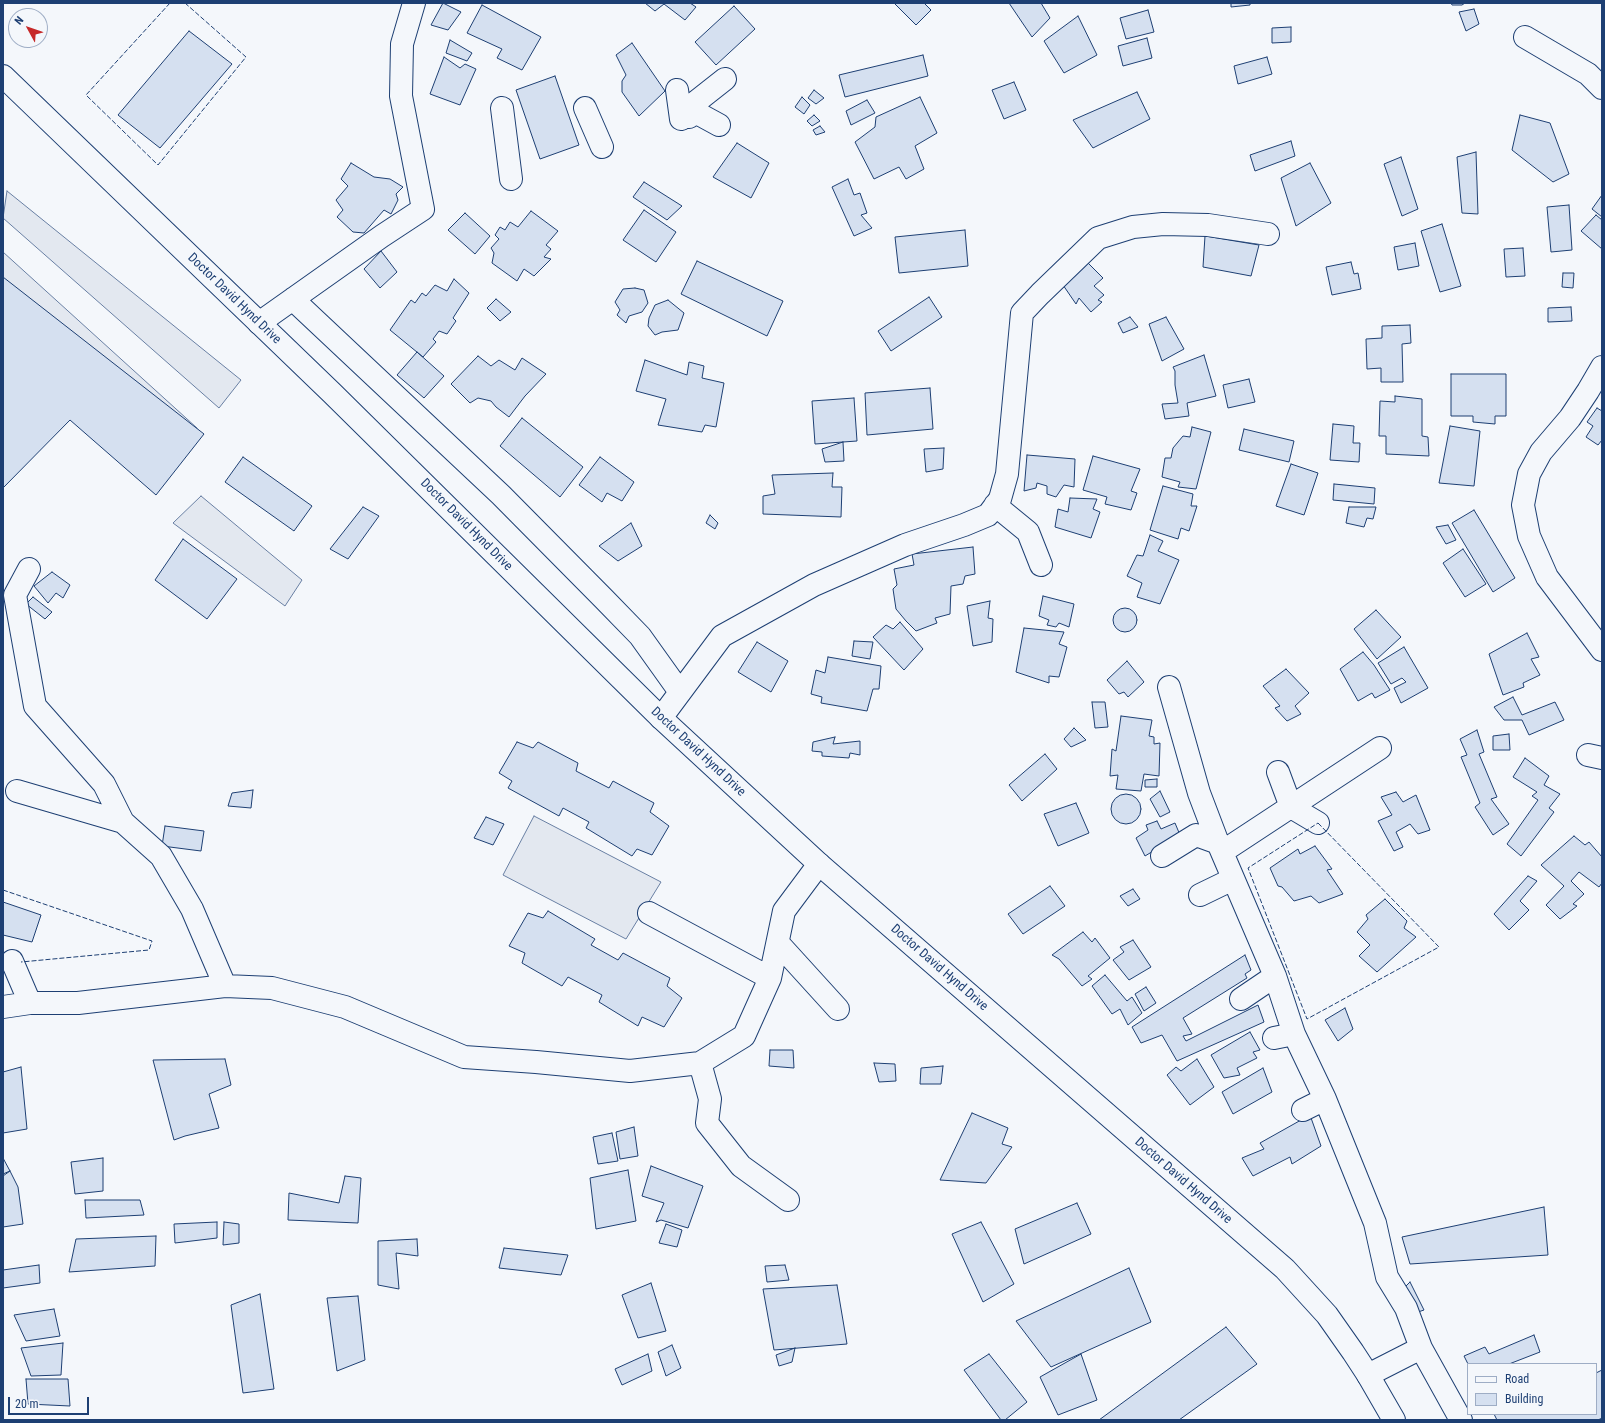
<!DOCTYPE html>
<html>
<head>
<meta charset="utf-8">
<style>
  body { margin:0 }
  #map { position:relative; width:1605px; height:1423px; overflow:hidden; background:#f4f7fb; font-family:"Roboto Condensed",sans-serif }
  canvas { display:block }
  .frame { position:absolute; inset:0; border:4px solid #1d3f73; pointer-events:none }
  .legend { position:absolute; left:1467px; top:1363px; width:130px; height:52px; box-sizing:border-box; background:#f4f7fb; border:1px solid #9eadc5; margin:0; padding:5px 7px; list-style:none; font-size:12px; color:#1d3f73 }
  .legend li { display:flex; align-items:center; gap:8px; height:20px }
  .legend b { width:20px; border:1px solid #9eadc5 }
  .north { position:absolute; left:8px; top:8px; width:40px; height:40px; box-sizing:border-box; background:#f4f7fb; border:1px solid #9eadc5; border-radius:50%; rotate:310deg; font-size:11px; font-weight:700; line-height:16px; text-align:center; color:#1d3f73 }
  .north::after { content:''; display:block; margin:auto; width:14px; height:18px; background:#c62828; clip-path:polygon(50% 0,100% 100%,50% 72%,0 100%) }
  .scale { position:absolute; left:8px; top:1397px; width:81px; height:18px; box-sizing:border-box; border:2px solid #1d3f73; border-top:0; padding-left:5px; font-size:12px; line-height:14px; white-space:nowrap; color:#1d3f73; -webkit-text-stroke:3px #f4f7fb; paint-order:stroke }
</style>
</head>
<body>
<div id="map">
<canvas width="1605" height="1423"></canvas>
<div class="frame"></div>
<ul class="legend">
<li><b style="height:5px;background:#f4f7fb"></b>Road</li>
<li><b style="height:11px;background:#d5e0f0"></b>Building</li>
</ul>
<div class="north">N</div>
<div class="scale">20 m</div>
</div>
<script>
const context = document.querySelector('canvas').getContext('2d');
context.lineJoin = 'round';
function fill(path, color) {
  context.fillStyle = color;
  context.fill(path, 'evenodd');
}
function shape(rows) {
  const path = new Path2D();
  for (const r of rows) {
    if (r.length === 3) {
      path.moveTo(r[0] + r[2], r[1]);
      path.arc(r[0], r[1], r[2], 0, 2 * Math.PI);
      continue;
    }
    path.moveTo(r[0], r[1]);
    for (let i = 2; i < r.length; i += 2) path.lineTo(r[i], r[i + 1]);
  }
  return path;
}
function stroke(path, color, width, dash) {
  context.strokeStyle = color;
  context.lineWidth = width;
  context.lineCap = dash ? 'butt' : 'round';
  context.setLineDash(dash || []);
  context.stroke(path);
}
function write(font, color, halo, rows, align = 'center') {
  context.font = font + ' "Roboto Condensed",sans-serif';
  context.lineWidth = 3;
  context.setLineDash([]);
  context.textBaseline = 'middle';
  context.strokeStyle = halo;
  context.fillStyle = color;
  for (const [text, x, y, turn = 0] of rows) {
    context.save();
    context.translate(x, y);
    context.rotate((+turn || 0) * Math.PI / 180);
    context.textAlign = isNaN(turn) ? turn : align;
    if (halo) context.strokeText(text, 0, 0);
    context.fillText(text, 0, 0);
    context.restore();
  }
}
const parking = shape([
  [7,191,241,380,219,408,3,218,7,191],
  [3,252,197,428,197,442,3,289,3,252],
  [201,496,302,580,285,606,173,523,201,496],
  [534,816,661,882,626,939,503,875,534,816]
]);
fill(parking, '#e3e8f0');
stroke(parking, '#687fa3', 1);
const building = shape([
  [443,3,461,12,448,30,431,25,443,3],
  [645,3,690,3,696,7,685,20,664,4,655,11,645,3],
  [894,3,924,3,931,10,916,25,894,3],
  [1009,3,1041,3,1050,18,1032,37,1009,3],
  [1231,3,1250,3,1250,5,1231,7,1231,3],
  [1451,3,1465,3,1462,5,1452,5,1451,3],
  [482,5,541,37,522,70,497,58,502,49,467,33,482,5],
  [734,6,755,29,716,65,695,42,734,6],
  [1474,9,1479,24,1466,31,1459,12,1474,9],
  [1148,10,1154,32,1126,39,1120,18,1148,10],
  [1078,16,1097,55,1064,73,1044,41,1078,16],
  [1291,27,1291,42,1272,43,1272,28,1291,27],
  [189,31,232,64,160,148,118,115,189,31],
  [1147,38,1152,58,1123,66,1118,46,1147,38],
  [450,40,472,53,467,61,446,53,450,40],
  [632,43,665,91,639,116,622,92,622,81,626,75,616,55,632,43],
  [923,55,928,76,845,97,839,75,923,55],
  [444,57,460,68,465,64,476,69,460,105,430,94,444,57],
  [1267,57,1272,74,1238,84,1234,66,1267,57],
  [555,76,579,145,540,159,516,90,555,76],
  [1014,82,1026,110,1004,119,992,90,1014,82],
  [814,90,824,98,816,104,808,98,814,90],
  [1137,92,1150,119,1093,148,1073,120,1137,92],
  [802,97,810,105,804,114,795,107,802,97],
  [920,97,937,133,915,146,924,169,906,179,899,167,874,179,855,142,875,127,876,117,920,97],
  [867,100,875,113,851,125,846,111,867,100],
  [814,115,820,121,812,126,807,121,814,115],
  [1520,115,1550,123,1569,174,1553,182,1512,150,1520,115],
  [820,126,825,132,816,135,813,130,820,126],
  [1291,141,1295,156,1255,171,1250,155,1291,141],
  [737,143,769,163,751,198,713,177,737,143],
  [1476,152,1478,214,1462,213,1457,157,1476,152],
  [1401,157,1418,209,1402,216,1384,164,1401,157],
  [351,163,374,177,390,179,403,187,396,194,398,200,391,214,384,210,364,233,353,232,337,217,343,210,336,200,348,186,341,179,351,163],
  [1310,163,1331,203,1296,226,1281,178,1310,163],
  [848,179,854,195,860,193,867,213,861,215,872,228,854,236,832,187,848,179],
  [644,182,682,206,667,220,633,197,644,182],
  [1602,195,1602,217,1592,209,1602,195],
  [1569,205,1572,250,1551,252,1547,207,1569,205],
  [644,210,676,232,656,262,623,240,644,210],
  [531,211,558,231,546,245,551,249,544,257,551,259,534,276,524,269,517,281,492,263,494,253,491,248,499,239,495,235,500,227,505,230,510,222,518,227,531,211],
  [465,213,490,236,475,254,448,230,465,213],
  [1596,215,1602,220,1602,249,1581,231,1596,215],
  [1442,224,1461,286,1440,292,1421,231,1442,224],
  [965,230,968,266,899,273,895,237,965,230],
  [1205,236,1259,245,1251,276,1203,267,1205,236],
  [1415,243,1419,266,1398,270,1394,247,1415,243],
  [1523,248,1525,276,1506,277,1504,249,1523,248],
  [381,251,397,272,380,288,364,269,381,251],
  [697,261,783,301,767,336,681,294,697,261],
  [1351,262,1354,274,1358,273,1361,289,1332,295,1326,267,1351,262],
  [1088,263,1103,278,1094,286,1104,295,1098,300,1102,302,1091,312,1079,298,1076,304,1063,285,1088,263],
  [1563,273,1574,273,1573,288,1562,287,1563,273],
  [3,277,204,434,156,495,70,420,3,488,3,277],
  [454,279,469,293,453,318,456,321,447,334,439,331,433,339,436,342,423,357,390,330,411,300,415,303,422,293,426,296,435,285,447,291,454,279],
  [635,288,644,290,648,303,642,312,629,316,626,323,617,315,620,310,615,302,623,289,635,288],
  [929,297,942,317,891,351,878,331,929,297],
  [496,299,511,312,500,321,487,308,496,299],
  [668,300,684,313,678,330,662,332,655,335,648,326,649,318,655,305,668,300],
  [1571,307,1572,321,1548,322,1548,308,1571,307],
  [1130,317,1138,327,1123,333,1118,323,1130,317],
  [1166,317,1184,349,1162,361,1149,324,1166,317],
  [1410,325,1411,343,1402,344,1403,382,1381,382,1381,368,1367,369,1366,339,1382,338,1382,326,1410,325],
  [417,352,444,376,424,398,397,375,417,352],
  [1204,355,1216,396,1187,403,1189,416,1165,419,1162,404,1178,403,1175,385,1175,371,1173,367,1204,355],
  [478,356,491,366,499,360,515,370,522,358,546,374,525,396,509,417,496,407,491,401,478,398,470,403,451,384,478,356],
  [645,360,687,375,689,362,704,366,702,378,724,383,716,427,705,425,702,432,658,425,666,399,636,391,645,360],
  [1451,374,1506,374,1506,416,1495,416,1495,424,1473,422,1473,416,1451,416,1451,374],
  [1249,379,1255,402,1228,408,1223,385,1249,379],
  [930,388,933,429,867,435,865,393,930,388],
  [1395,396,1422,399,1422,436,1428,437,1429,456,1386,454,1386,436,1379,436,1380,401,1395,402,1395,396],
  [854,398,857,441,815,444,812,401,854,398],
  [1597,408,1602,411,1602,440,1598,445,1586,437,1593,426,1587,422,1597,408],
  [522,418,583,467,560,497,500,446,522,418],
  [1333,424,1354,426,1353,443,1360,443,1359,462,1330,460,1333,424],
  [1450,426,1480,431,1474,486,1439,483,1450,426],
  [1192,427,1211,432,1196,489,1178,487,1180,482,1162,477,1165,458,1171,458,1173,448,1183,436,1190,437,1192,427],
  [1244,429,1294,441,1289,462,1239,450,1244,429],
  [843,442,844,461,825,462,822,449,843,442],
  [944,448,943,469,926,472,924,449,944,448],
  [1027,455,1075,459,1074,487,1064,485,1056,497,1047,494,1047,486,1037,483,1036,488,1024,491,1027,455],
  [1093,456,1140,469,1131,491,1137,493,1131,510,1105,504,1107,497,1083,490,1093,456],
  [243,457,312,506,294,531,225,482,243,457],
  [600,457,634,482,622,501,607,493,602,502,579,485,600,457],
  [1291,464,1318,473,1304,515,1276,506,1291,464],
  [833,473,832,487,842,487,841,517,763,514,763,496,775,494,772,475,833,473],
  [1334,484,1375,488,1374,504,1333,500,1334,484],
  [1163,486,1193,494,1191,506,1197,506,1189,531,1181,528,1178,539,1150,530,1163,486],
  [1070,498,1097,499,1093,509,1100,512,1091,538,1055,527,1058,509,1068,512,1070,498],
  [363,507,379,516,348,559,330,549,363,507],
  [1349,507,1376,507,1373,519,1367,518,1364,527,1346,523,1349,507],
  [1474,510,1515,578,1493,592,1452,523,1474,510],
  [710,515,718,523,715,529,706,523,710,515],
  [631,523,642,546,618,561,599,546,631,523],
  [1448,525,1456,540,1446,544,1436,527,1448,525],
  [1150,535,1163,541,1158,551,1179,560,1160,604,1137,597,1142,583,1127,576,1137,555,1143,556,1150,535],
  [183,539,237,579,207,619,155,580,183,539],
  [973,547,975,574,965,576,963,584,951,586,950,614,935,618,937,623,916,631,906,621,896,609,893,589,897,585,894,569,914,565,912,554,973,547],
  [1463,549,1486,584,1465,597,1443,563,1463,549],
  [52,572,70,585,63,598,56,593,48,603,34,586,52,572],
  [1043,596,1074,604,1069,627,1059,623,1056,627,1047,625,1049,620,1039,616,1043,596],
  [33,597,52,612,45,619,26,604,33,597],
  [990,601,988,618,993,619,992,642,973,646,967,606,990,601],
  [1125,620,12],
  [1376,610,1401,637,1377,659,1354,629,1376,610],
  [900,622,923,649,904,670,873,637,886,625,893,629,900,622],
  [1024,628,1064,632,1059,644,1067,647,1059,677,1049,676,1049,683,1016,672,1024,628],
  [1527,633,1539,657,1531,659,1540,675,1523,683,1524,687,1503,695,1489,654,1527,633],
  [854,641,873,642,870,659,852,656,854,641],
  [757,642,788,661,771,692,738,672,757,642],
  [1404,647,1428,688,1401,703,1394,688,1406,682,1402,678,1391,684,1378,663,1404,647],
  [1363,652,1374,665,1390,690,1375,698,1372,693,1358,701,1340,669,1363,652],
  [828,657,881,666,879,689,873,689,867,711,821,703,822,697,811,694,816,670,825,673,828,657],
  [1127,661,1144,682,1128,697,1124,692,1119,694,1107,680,1127,661],
  [1286,669,1309,693,1295,706,1301,714,1287,721,1275,708,1280,706,1263,686,1286,669],
  [1513,697,1522,715,1555,702,1564,720,1529,735,1522,720,1504,720,1494,707,1513,697],
  [1092,702,1105,702,1108,727,1095,728,1092,702],
  [1121,716,1152,720,1149,736,1154,737,1154,744,1160,743,1159,776,1144,774,1141,791,1116,789,1118,775,1110,776,1112,749,1116,751,1121,716],
  [1074,728,1086,740,1071,747,1064,739,1074,728],
  [1477,730,1484,752,1479,754,1497,797,1491,799,1509,824,1493,835,1475,807,1480,803,1461,757,1467,755,1460,739,1477,730],
  [1509,734,1510,750,1493,750,1493,736,1509,734],
  [835,737,833,744,860,741,860,755,850,753,849,758,822,756,822,752,812,751,813,742,835,737],
  [517,742,533,748,538,742,578,763,576,771,609,788,613,781,654,803,650,812,669,826,652,855,637,849,632,856,586,828,589,822,563,808,559,816,508,788,512,781,499,773,517,742],
  [1045,754,1057,769,1022,801,1009,785,1045,754],
  [1525,758,1549,776,1544,785,1560,794,1549,808,1554,812,1521,856,1507,844,1538,800,1532,796,1537,792,1513,777,1525,758],
  [1157,779,1157,787,1145,787,1145,780,1157,779],
  [253,790,251,808,228,806,232,793,253,790],
  [1160,791,1170,812,1160,817,1150,799,1160,791],
  [1396,792,1403,802,1416,795,1430,830,1418,834,1410,824,1396,832,1403,847,1394,851,1378,821,1392,815,1381,797,1396,792],
  [1126,809,15],
  [1076,803,1089,833,1058,846,1044,814,1076,803],
  [486,817,504,824,493,845,474,838,486,817],
  [1157,821,1161,829,1175,823,1180,835,1145,856,1136,838,1148,830,1146,825,1157,821],
  [165,826,204,831,201,851,162,846,165,826],
  [1574,836,1585,845,1589,842,1602,857,1602,883,1599,887,1579,872,1571,881,1584,894,1573,904,1577,906,1560,919,1546,905,1564,886,1541,865,1574,836],
  [1315,846,1332,869,1327,870,1343,894,1319,903,1311,896,1294,901,1282,887,1278,886,1270,868,1298,849,1300,854,1315,846],
  [1528,876,1537,881,1520,901,1529,910,1509,930,1494,914,1528,876],
  [1050,886,1065,906,1023,934,1008,914,1050,886],
  [1133,889,1140,899,1128,906,1120,896,1133,889],
  [1385,899,1407,921,1404,928,1416,937,1377,972,1359,956,1370,945,1357,932,1368,919,1366,915,1385,899],
  [3,902,41,915,32,942,3,935,3,902],
  [548,911,595,939,591,945,618,960,623,953,670,978,667,986,682,998,664,1027,642,1017,638,1026,599,1002,602,995,568,977,562,986,522,963,525,953,509,946,528,913,543,918,548,911],
  [1083,932,1092,942,1095,938,1110,958,1088,976,1092,979,1082,986,1059,959,1052,955,1083,932],
  [1133,940,1151,967,1129,980,1113,960,1124,952,1120,947,1133,940],
  [1245,955,1251,970,1245,974,1247,978,1183,1018,1192,1034,1183,1036,1186,1041,1258,1005,1264,1022,1177,1061,1162,1035,1141,1043,1132,1027,1245,955],
  [1105,975,1127,1001,1132,997,1142,1013,1128,1025,1120,1009,1112,1014,1092,986,1105,975],
  [1146,987,1156,1003,1144,1011,1135,994,1146,987],
  [1345,1008,1353,1029,1338,1041,1325,1020,1345,1008],
  [1250,1032,1260,1050,1253,1052,1257,1058,1237,1068,1240,1075,1224,1078,1211,1055,1250,1032],
  [770,1050,793,1050,794,1068,769,1066,770,1050],
  [225,1059,231,1085,209,1094,219,1128,185,1136,174,1140,153,1060,225,1059],
  [1197,1059,1214,1087,1190,1105,1167,1075,1176,1067,1181,1071,1197,1059],
  [874,1063,895,1064,896,1081,879,1082,874,1063],
  [943,1066,941,1084,920,1084,921,1068,943,1066],
  [21,1067,27,1129,3,1133,3,1072,21,1067],
  [1263,1068,1272,1092,1233,1114,1222,1092,1263,1068],
  [972,1113,1008,1128,1002,1144,1012,1147,986,1183,940,1180,972,1113],
  [1310,1115,1321,1146,1292,1164,1290,1157,1253,1176,1242,1158,1264,1149,1260,1143,1310,1115],
  [634,1127,638,1156,620,1159,616,1132,634,1127],
  [612,1133,618,1161,598,1164,593,1137,612,1133],
  [3,1158,10,1171,3,1174,3,1158],
  [103,1158,103,1191,75,1194,71,1162,103,1158],
  [651,1166,703,1186,688,1228,661,1220,656,1222,664,1203,642,1196,651,1166],
  [628,1170,636,1221,596,1229,590,1178,628,1170],
  [10,1171,18,1187,23,1224,3,1227,3,1176,10,1171],
  [345,1176,361,1178,358,1223,288,1220,289,1193,339,1203,345,1176],
  [85,1200,140,1200,144,1215,86,1218,85,1200],
  [1077,1203,1091,1234,1024,1264,1015,1229,1077,1203],
  [1544,1207,1548,1255,1410,1264,1402,1237,1544,1207],
  [217,1222,217,1238,175,1243,174,1224,217,1222],
  [224,1222,239,1224,239,1243,223,1245,224,1222],
  [981,1222,1014,1284,983,1302,952,1234,981,1222],
  [666,1224,682,1230,677,1247,659,1243,666,1224],
  [156,1236,155,1266,69,1272,76,1239,156,1236],
  [417,1239,418,1256,396,1253,399,1289,378,1285,378,1241,417,1239],
  [504,1248,568,1255,561,1275,499,1268,504,1248],
  [39,1265,40,1283,3,1288,3,1270,39,1265],
  [785,1265,789,1280,767,1282,765,1266,785,1265],
  [1129,1268,1151,1322,1051,1367,1016,1321,1129,1268],
  [1410,1282,1424,1310,1415,1313,1402,1290,1410,1282],
  [651,1283,666,1331,638,1338,622,1295,651,1283],
  [837,1285,847,1344,774,1350,763,1289,837,1285],
  [260,1294,274,1389,243,1393,231,1305,260,1294],
  [358,1296,365,1360,337,1371,327,1298,358,1296],
  [54,1309,60,1336,26,1341,14,1315,54,1309],
  [1226,1327,1257,1364,1179,1420,1099,1420,1226,1327],
  [1534,1335,1540,1352,1509,1364,1468,1364,1464,1356,1485,1347,1489,1354,1534,1335],
  [63,1343,61,1375,31,1376,21,1348,63,1343],
  [672,1345,681,1368,666,1376,658,1352,672,1345],
  [795,1348,792,1362,779,1366,776,1355,795,1348],
  [648,1354,652,1371,622,1385,615,1369,648,1354],
  [989,1354,1027,1402,1005,1420,1001,1420,964,1370,989,1354],
  [1081,1354,1097,1400,1058,1415,1040,1377,1081,1354],
  [1602,1370,1602,1418,1598,1420,1497,1420,1494,1414,1596,1414,1596,1373,1602,1370],
  [26,1379,68,1379,70,1406,28,1404,26,1379]
]);
fill(building, '#d5e0f0');
stroke(building, '#1d3f73', 1);
const minor = shape([
  [1525,37,1588,74,1602,88],
  [677,90,681,119],
  [502,108,511,179],
  [585,108,602,147],
  [697,113,719,125],
  [689,117,692,105,725,79],
  [294,298,300,306,501,495,604,599,640,636,680,692],
  [259,323,382,236,423,209,401,96,402,44,414,3],
  [1602,367,1588,391,1570,418,1541,452,1529,474,1523,505,1529,536,1547,577,1602,650],
  [995,505,1028,532,1041,565],
  [29,569,15,595,35,706,104,784,123,822,161,856,192,909,225,986],
  [1169,687,1199,793,1218,843,1275,976,1294,1034,1325,1099,1375,1223,1387,1277,1406,1308,1421,1348,1368,1375],
  [661,718,722,636,814,585,905,545,964,525,988,515,1000,499,1007,474,1022,313,1040,294,1098,238,1133,227,1163,224,1208,225,1268,234],
  [1588,755,1602,758],
  [1278,772,1291,807,1318,823],
  [17,791,123,822],
  [1222,852,1380,748],
  [1162,856,1196,835,1218,843],
  [1200,895,1233,879],
  [649,913,770,978],
  [778,943,838,1009],
  [12,961,30,1003],
  [1241,999,1275,976],
  [3,1007,30,1003,78,1003,225,986,272,988,345,1007,464,1057,536,1062,630,1071,700,1063,744,1036,770,978,784,911,819,864],
  [1274,1038,1294,1034],
  [700,1063,710,1099,707,1123,741,1166,788,1200],
  [1303,1110,1325,1099],
  [1421,1348,1461,1420]
]);
const major = shape([
  [3,76,332,393,661,718,819,864,1285,1269,1327,1315,1353,1352,1368,1375,1394,1420]
]);
stroke(minor, '#1d3f73', 24);
stroke(major, '#1d3f73', 24);
stroke(minor, '#f4f7fb', 22);
stroke(major, '#f4f7fb', 22);
stroke(shape([
  [170,3,86,95,158,165,246,57,185,3],
  [1318,823,1439,947,1307,1019,1248,868,1318,823],
  [3,890,152,941,149,950,21,962]
]), '#1d3f73', 1, [5, 2]);
write('13px', '#1d3f73', '#f4f7fb', [
  ["Doctor David Hynd Drive",234,299,44],
  ["Doctor David Hynd Drive",466,525,45],
  ["Doctor David Hynd Drive",698,752,43],
  ["Doctor David Hynd Drive",939,968,41],
  ["Doctor David Hynd Drive",1183,1181,41]
]);
</script>
</body>
</html>
